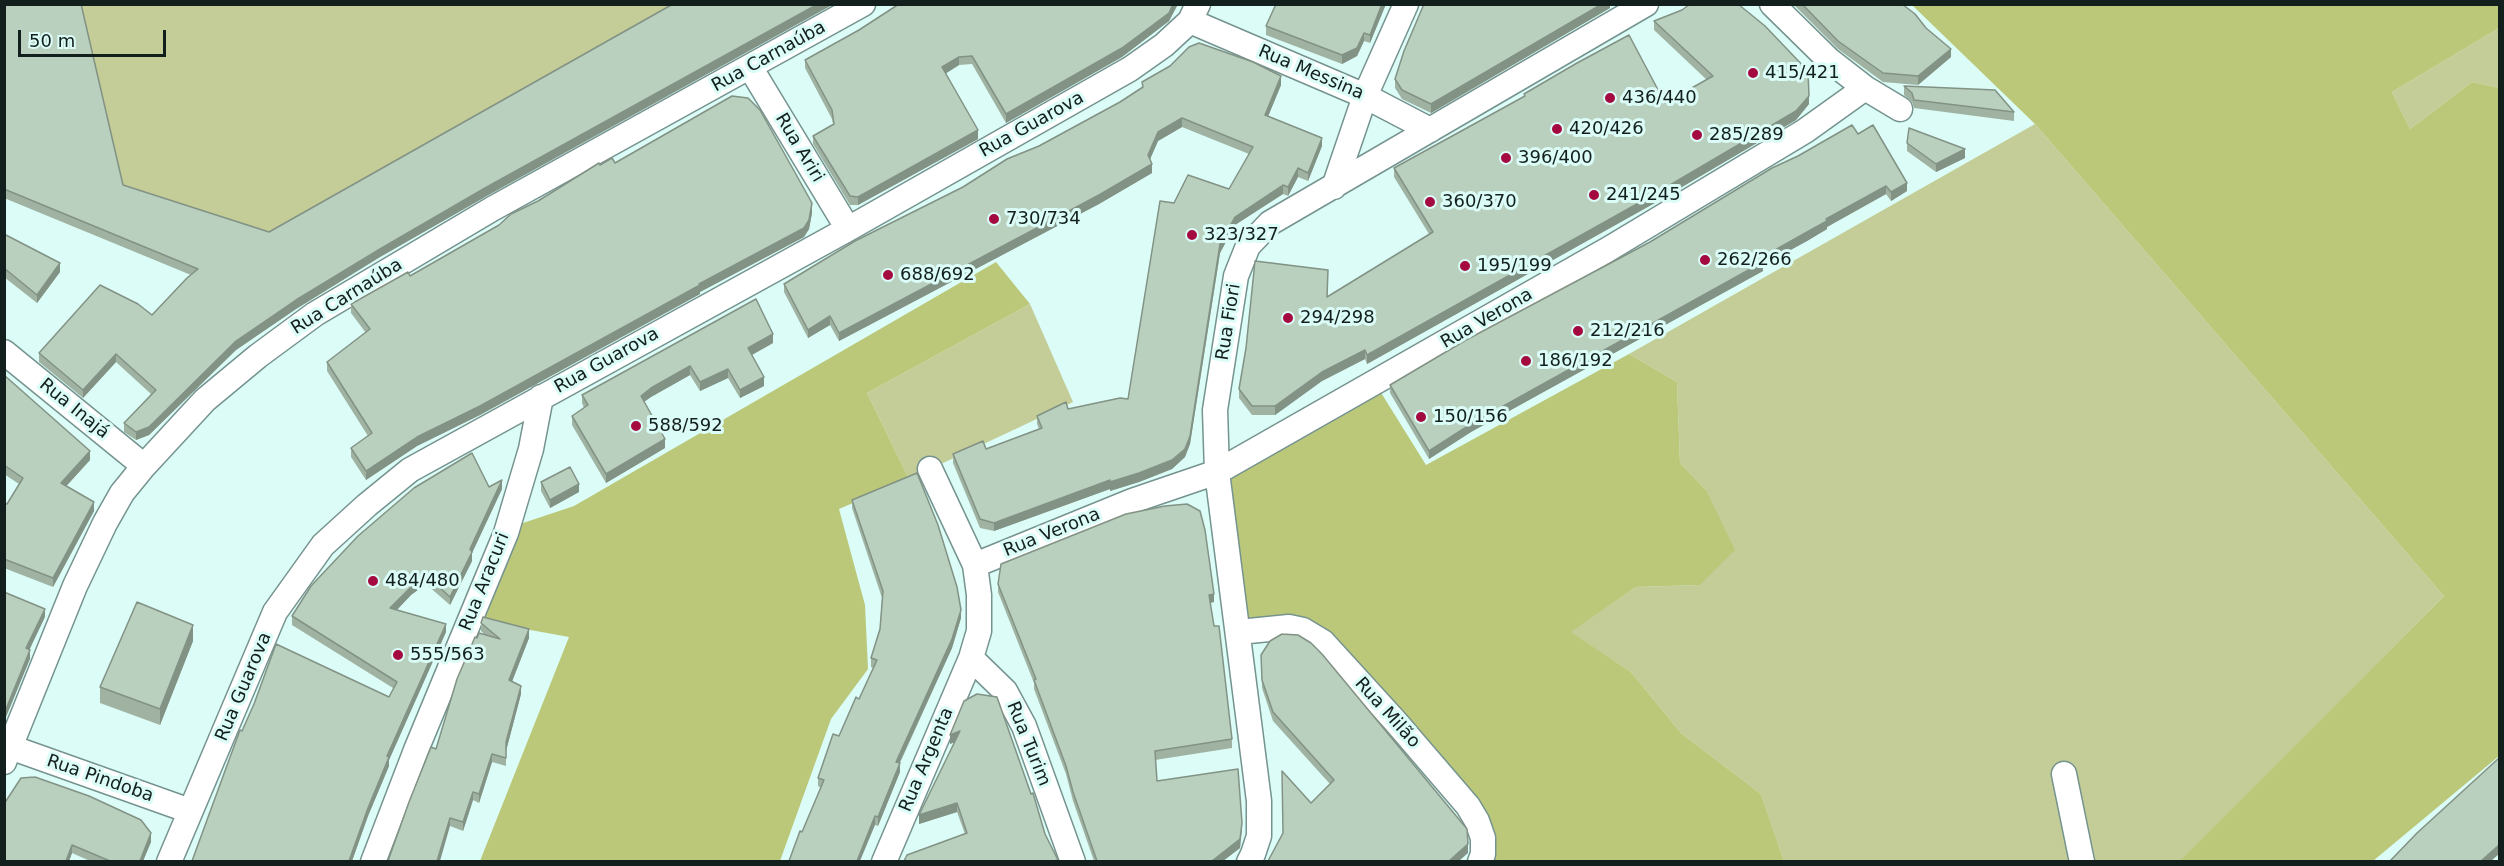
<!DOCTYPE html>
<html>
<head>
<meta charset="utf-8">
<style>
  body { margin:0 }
  #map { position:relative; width:2504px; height:866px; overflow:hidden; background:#dbfcf7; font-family:"DejaVu Sans",sans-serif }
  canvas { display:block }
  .frame { position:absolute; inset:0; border:6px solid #131f1d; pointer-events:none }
  .scale { position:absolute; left:18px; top:30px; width:148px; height:27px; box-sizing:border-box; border:3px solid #131f1d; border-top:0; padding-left:8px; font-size:18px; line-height:21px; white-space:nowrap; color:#131f1d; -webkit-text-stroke:4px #dbfcf7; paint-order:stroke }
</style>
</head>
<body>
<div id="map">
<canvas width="2504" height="866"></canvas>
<div class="frame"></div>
<div class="scale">50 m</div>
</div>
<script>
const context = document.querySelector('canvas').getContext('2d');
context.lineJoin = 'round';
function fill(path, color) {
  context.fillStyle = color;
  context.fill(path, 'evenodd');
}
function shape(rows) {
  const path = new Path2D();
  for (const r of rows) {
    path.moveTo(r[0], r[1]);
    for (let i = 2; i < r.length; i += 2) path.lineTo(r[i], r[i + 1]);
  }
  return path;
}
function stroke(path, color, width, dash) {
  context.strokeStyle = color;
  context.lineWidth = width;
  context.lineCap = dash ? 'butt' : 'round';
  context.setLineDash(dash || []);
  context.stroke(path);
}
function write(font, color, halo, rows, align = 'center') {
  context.font = font + ' "DejaVu Sans",sans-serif';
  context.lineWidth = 6;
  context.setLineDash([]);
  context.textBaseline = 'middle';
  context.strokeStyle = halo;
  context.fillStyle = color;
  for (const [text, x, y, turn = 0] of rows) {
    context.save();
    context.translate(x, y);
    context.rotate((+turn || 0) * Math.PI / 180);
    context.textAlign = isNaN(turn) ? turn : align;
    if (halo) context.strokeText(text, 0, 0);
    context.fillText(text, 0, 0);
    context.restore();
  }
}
fill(shape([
  [78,5,686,5,269,241,123,193],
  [2499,28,2499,88,2472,82,2410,129,2392,92],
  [2035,124,2444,596,2180,862,1784,861,1761,794,1681,733,1631,672,1570,632,1636,587,1700,585,1706,490,1680,463,1677,382,1629,354],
  [1030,304,1073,402,909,479,867,393]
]), '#c4cd97');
fill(shape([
  [1912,5,2499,5,2499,28,2392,92,2410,129,2472,82,2499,88,2499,756,2373,861,2180,861,2444,596,2035,124],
  [996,262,1030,304,867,393,909,479,839,509,865,605,868,669,831,719,780,861,480,861,569,637,470,619,514,526,574,506],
  [1629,354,1677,382,1680,463,1706,490,1735,550,1700,585,1636,587,1571,632,1631,672,1681,733,1761,794,1784,861,1477,861,1483,838,1323,642,1239,632,1217,472,1375,383,1426,465]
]), '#bcc879');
const street = shape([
  [1190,21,1365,96,1430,130],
  [750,67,848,229],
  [1865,88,1900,109],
  [1334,187,1365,96,1406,4],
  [4,352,144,466],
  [930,469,975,565,979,595,979,631,971,658,1005,691,1024,726,1073,862],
  [975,565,1132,501,1217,472,1607,250,1805,131,1865,88,1829,60,1772,4],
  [1239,632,1289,627,1303,630,1323,642,1395,721,1468,806,1477,821,1483,838,1483,854,1480,862],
  [10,747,190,811],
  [4,762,75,586,105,523,122,493,144,466,205,400,258,356,315,314,492,209,863,4],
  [2064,774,2082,862],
  [169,862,275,612,323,545,367,505,410,470,848,229,1130,69,1164,45,1190,21,1198,4],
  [373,862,416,750,506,533,531,449,541,397],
  [884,862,971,658],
  [1249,862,1253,854,1259,836,1259,801,1217,472,1215,410,1236,276,1248,246,1270,223,1646,4]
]);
stroke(street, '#75938f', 27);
stroke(street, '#fff', 24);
fill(shape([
  [4,4,123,185,269,232,485,197,380,257,296,309,236,350,149,435,136,440,124,432,124,423,151,394,116,362,83,398,39,362,39,353,152,315,191,275,4,198],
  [899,4,1178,4,1169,21,1122,57,1006,123,972,64,959,65,946,73,978,139,858,205,850,205,813,144,813,136,833,124,832,119,805,68,805,60,859,30],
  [1386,4,1370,43,1364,41,1357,56,1342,64,1266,35,1266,26],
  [1610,4,1610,8,1431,113,1402,99,1395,88,1395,79],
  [1793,4,1902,4,1926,28,1951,57,1918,85,1883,82,1838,49],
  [1654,21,1809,104,1796,120,1653,204,1367,364,1365,359,1322,381,1275,415,1252,415,1239,398,1239,389,1327,297,1429,234,1394,177,1394,168,1524,97,1524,94,1665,103,1707,80,1654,30],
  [1142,82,1281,85,1268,116,1322,146,1308,181,1298,177,1288,196,1283,194,1235,225,1220,253,1190,444,1185,457,1172,469,1139,482,1110,491,1110,489,994,531,980,528,953,463,953,454,986,449,1039,429,1037,424,1037,416,1068,409,1128,399,1174,203,1229,189,1249,154,1182,127,1158,141,1150,159,1152,173,1099,204,839,341,830,325,808,338,784,292,784,284,1120,102,1142,88],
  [1904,86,2014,112,2014,121,1914,108,1912,102,1904,95],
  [1858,134,1907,191,1891,201,1886,194,1827,227,1827,229,1807,241,1763,265,1763,271,1471,432,1429,459,1390,393,1390,385],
  [1907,143,1965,158,1936,172,1907,151],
  [615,163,812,213,809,229,804,237,700,292,700,294,480,415,417,446,366,480,351,457,351,448,368,436,327,371,327,362,366,333,351,313,351,304,410,276,499,225,600,165],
  [4,234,60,272,37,303,4,277],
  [773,343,752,355,764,386,740,398,728,378,700,391,690,375,651,397,644,402,665,448,606,483,572,425,572,416,584,408,582,403,582,395],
  [4,375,90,460,66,486,94,511,53,587,4,568,4,503,7,504,19,484,4,474],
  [541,482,579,492,550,508,541,491],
  [489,487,502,489,472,553,472,561,450,605,426,584,411,595,397,610,446,632,389,760,389,766,368,816,352,861,192,861,242,731,389,697,393,688,292,625,292,616],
  [852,500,961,618,952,648,900,763,900,772,878,826,875,825,802,832,821,788,818,786,818,778,859,699,873,668,871,667,871,658,880,629,882,598,852,508],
  [998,584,1214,602,1210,603,1232,739,1232,748,1155,760,1157,781,1242,831,1240,848,1223,861,1094,861,1073,801,1066,774,1034,689,1034,683,998,592],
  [481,623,529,638,512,682,521,694,506,751,506,766,492,762,479,803,473,800,463,831,450,826,436,749,477,638,485,635,481,631],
  [193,641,160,725,100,703,100,687],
  [1261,655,1468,853,1311,803,1330,784,1273,721,1262,688],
  [950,735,1045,834,1058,861,965,834,957,812,919,824,955,742,950,744],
  [89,796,151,842,143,861,90,861,72,853,69,861,4,861]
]), '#a0b3a3');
fill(shape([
  [818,4,834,4,485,197,380,257,296,309,236,350,149,435,136,440,136,432,236,341,296,300,380,249,485,188],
  [1173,4,1178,4,1169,21,1122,57,1006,123,1006,114],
  [1382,4,1386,4,1370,43,1370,35],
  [1602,4,1610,4,1610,8,1431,113,1431,104],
  [1364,33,1364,41,1357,56,1342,64,1342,55],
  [1951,49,1951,57,1918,85,1918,76],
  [959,57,959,65,942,76,942,67],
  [1281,76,1281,85,1265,124,1265,115],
  [1809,96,1809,104,1796,120,1653,204,1367,364,1367,355],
  [1182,118,1182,127,1158,141,1148,164,1148,155,1158,132],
  [978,130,978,139,858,205,858,197],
  [1322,138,1322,146,1308,181,1308,173],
  [1965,149,1965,158,1936,172,1936,164],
  [1152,164,1152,173,1099,204,839,341,839,333],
  [1298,168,1298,177,1288,196,1288,187],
  [1907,183,1907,191,1891,201,1891,192],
  [1283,185,1283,194,1235,225,1220,253,1190,444,1185,457,1172,469,1139,482,1110,491,1110,482,1220,244,1235,217],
  [1886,186,1886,194,1827,227,1827,229,1807,241,1763,265,1763,271,1471,432,1429,459,1429,451,1471,424,1761,258,1826,219],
  [812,203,812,213,809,229,804,237,700,292,700,294,480,415,417,446,366,480,366,471,417,437,699,284],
  [60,263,60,272,37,303,37,295],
  [830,316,830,325,808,338,808,330],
  [773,334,773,343,748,357,748,348],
  [1365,350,1365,359,1322,381,1275,415,1275,406,1322,372],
  [116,354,116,362,83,398,83,390],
  [690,366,690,375,651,397,641,404,641,396,651,388],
  [728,369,728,378,700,391,700,382],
  [764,377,764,386,740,398,740,390],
  [665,439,665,448,606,483,606,474],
  [90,451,90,460,61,492,61,483],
  [502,480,502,489,472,553,472,561,450,605,450,597,470,549],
  [1110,480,1110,489,994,531,994,523],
  [579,484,579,492,550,508,550,500],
  [94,502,94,511,53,587,53,578],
  [426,575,426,584,411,595,390,617,390,608,411,587],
  [1214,594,1214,602,1209,603,1209,595],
  [45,609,45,617,26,657,26,648],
  [961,610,961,618,952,648,896,770,896,762],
  [446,624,446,632,389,760,389,766,368,816,352,861,349,861,387,756],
  [193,625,193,641,160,725,160,709],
  [529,629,529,638,509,689,509,680],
  [30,650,30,659,4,722,4,714],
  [521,686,521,694,506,751,506,766,506,742],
  [960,731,960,740,950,744,950,735],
  [492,754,492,762,479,803,479,794],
  [900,763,900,772,878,826,878,817],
  [473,792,473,800,463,831,463,822],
  [957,803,957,812,919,824,919,815],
  [875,816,875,825,860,861,857,861],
  [450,818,450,826,440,861,437,861],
  [1242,823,1240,848,1223,861,1212,861],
  [151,833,151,842,143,861,140,861],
  [1468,844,1468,853,1459,861,1449,861],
  [72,845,72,853,69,861,66,861],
  [2499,845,2499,854,2491,861,2481,861]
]), '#829285');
const building = shape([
  [4,4,81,4,123,185,269,232,673,4,818,4,485,188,380,249,296,300,236,341,149,427,136,432,124,423,156,390,116,354,83,390,39,353,100,285,138,304,152,315,187,278,198,269,4,189,4,4],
  [899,4,1173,4,1169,13,1122,48,1006,114,972,56,959,57,942,67,978,130,858,197,850,196,813,136,834,124,832,110,805,60,859,30,899,4],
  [1276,4,1382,4,1370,35,1364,33,1357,48,1342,55,1266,26,1276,4],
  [1424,4,1602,4,1431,104,1402,90,1395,79,1404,51,1424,4],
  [1690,4,1738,4,1765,26,1808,71,1809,96,1796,111,1653,195,1367,355,1365,350,1322,372,1275,406,1252,406,1239,389,1246,348,1255,261,1328,270,1327,297,1433,232,1394,168,1525,96,1524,94,1577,63,1629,35,1665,103,1713,76,1654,21,1682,10,1690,4],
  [1802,4,1902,4,1915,14,1926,28,1951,49,1918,76,1883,73,1838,41,1802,4],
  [1199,43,1253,62,1281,76,1265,115,1322,138,1308,173,1298,168,1288,187,1283,185,1235,217,1220,244,1190,436,1185,449,1172,460,1139,473,1110,482,1110,480,994,523,980,519,953,454,983,441,986,449,1042,428,1037,416,1066,402,1068,409,1120,398,1128,399,1160,201,1174,203,1188,175,1229,189,1253,147,1182,118,1158,132,1148,155,1152,164,1099,195,839,333,830,316,808,330,784,284,855,241,963,187,1007,159,1039,146,1120,102,1143,87,1142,82,1170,66,1189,47,1199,43],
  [1904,86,1995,90,2014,112,1914,100,1912,93,1904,86],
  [732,96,748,98,760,110,812,203,809,220,804,228,699,284,700,285,480,406,417,437,366,471,351,448,372,433,327,362,370,329,351,304,408,272,410,276,499,225,511,214,538,201,599,163,600,165,612,158,615,163,732,96],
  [1852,125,1858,134,1873,125,1907,183,1891,192,1886,186,1826,219,1827,221,1807,232,1761,258,1763,262,1471,424,1429,451,1390,385,1466,340,1650,242,1772,168,1798,156,1852,125],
  [1909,128,1965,149,1936,164,1907,143,1909,128],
  [4,234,60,263,37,295,4,268,4,234],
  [756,299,773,334,748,348,764,377,740,390,728,369,700,382,690,366,651,388,641,396,665,439,606,474,572,416,588,405,582,395,756,299],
  [4,375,90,451,61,483,94,502,53,578,4,559,4,503,7,504,23,478,4,465,4,375],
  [472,453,489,487,502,480,470,549,472,552,450,597,426,575,411,587,390,608,446,624,387,756,389,757,368,808,349,861,192,861,240,730,242,731,254,704,276,644,389,697,397,682,292,616,311,586,358,536,414,488,472,453],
  [570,467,579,484,550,500,541,482,570,467],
  [917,473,938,525,957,587,961,610,952,639,896,762,900,763,878,817,875,816,857,861,789,861,800,831,802,832,824,780,818,778,833,734,839,736,856,697,859,699,877,660,871,658,880,629,883,591,852,500,917,473],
  [1187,504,1200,511,1205,530,1214,594,1209,595,1214,626,1219,626,1232,739,1155,751,1157,781,1238,769,1242,823,1240,839,1212,861,1097,861,1073,792,1066,766,1034,680,1036,679,998,584,1001,564,1126,514,1165,506,1187,504],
  [4,592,45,609,26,648,30,650,4,714,4,592],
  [137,602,193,625,160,709,100,687,137,602],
  [483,617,529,629,509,680,521,686,506,742,506,758,492,754,479,794,473,792,463,822,450,818,437,861,388,861,409,802,431,747,436,749,457,679,475,637,477,638,479,633,500,639,481,623,483,617],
  [1282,634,1298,635,1311,643,1322,654,1467,829,1468,844,1449,861,1268,861,1283,833,1282,771,1311,803,1334,780,1273,712,1262,680,1261,655,1270,641,1282,634],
  [977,694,997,697,1031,794,1033,793,1045,834,1058,860,1054,861,904,861,907,855,967,833,957,803,919,815,960,731,950,735,964,701,977,694],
  [2499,758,2499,845,2481,861,2390,861,2417,833,2499,758],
  [35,777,89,796,141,820,151,833,140,861,110,861,72,845,66,861,4,861,4,804,21,778,35,777]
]);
fill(building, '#bad0be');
stroke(building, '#829285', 1.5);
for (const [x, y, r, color] of [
  [1753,73,6,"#a4093f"],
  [1610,98,6,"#a4093f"],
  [1557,129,6,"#a4093f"],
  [1697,135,6,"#a4093f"],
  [1506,158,6,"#a4093f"],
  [1594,195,6,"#a4093f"],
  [1430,202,6,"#a4093f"],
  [994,219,6,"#a4093f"],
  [1192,235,6,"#a4093f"],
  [1705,260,6,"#a4093f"],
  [1465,266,6,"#a4093f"],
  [888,275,6,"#a4093f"],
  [1288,318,6,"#a4093f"],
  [1578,331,6,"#a4093f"],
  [1526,361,6,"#a4093f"],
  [1421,417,6,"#a4093f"],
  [636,426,6,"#a4093f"],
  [373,581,6,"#a4093f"],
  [398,655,6,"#a4093f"]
]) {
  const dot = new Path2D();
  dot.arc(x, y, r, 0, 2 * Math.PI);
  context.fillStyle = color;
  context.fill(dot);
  stroke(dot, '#dbfcf7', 2);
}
write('18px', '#131f1d', '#dbfcf7', [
  ["Rua Carnaúba",769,57,-29],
  ["Rua Messina",1311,73,23],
  ["Rua Guarova",1032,125,-29],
  ["Rua Ariri",799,148,59],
  ["Rua Carnaúba",347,297,-32],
  ["Rua Verona",1487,319,-30],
  ["Rua Fiori",1229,322,-81],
  ["Rua Guarova",607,361,-29],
  ["Rua Inajá",74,409,39],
  ["Rua Verona",1052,533,-22],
  ["Rua Aracuri",485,582,-68],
  ["Rua Guarova",244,687,-67],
  ["Rua Milão",1387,713,48],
  ["Rua Turim",1028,744,68],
  ["Rua Argenta",927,760,-67],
  ["Rua Pindoba",100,779,19]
]);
write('18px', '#131f1d', '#dbfcf7', [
  ["415/421",1765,73],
  ["436/440",1622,98],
  ["420/426",1569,129],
  ["285/289",1709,135],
  ["396/400",1518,158],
  ["241/245",1606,195],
  ["360/370",1442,202],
  ["730/734",1006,219],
  ["323/327",1204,235],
  ["262/266",1717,260],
  ["195/199",1477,266],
  ["688/692",900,275],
  ["294/298",1300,318],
  ["212/216",1590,331],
  ["186/192",1538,361],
  ["150/156",1433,417],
  ["588/592",648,426],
  ["484/480",385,581],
  ["555/563",410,655]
], 'left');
</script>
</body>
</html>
